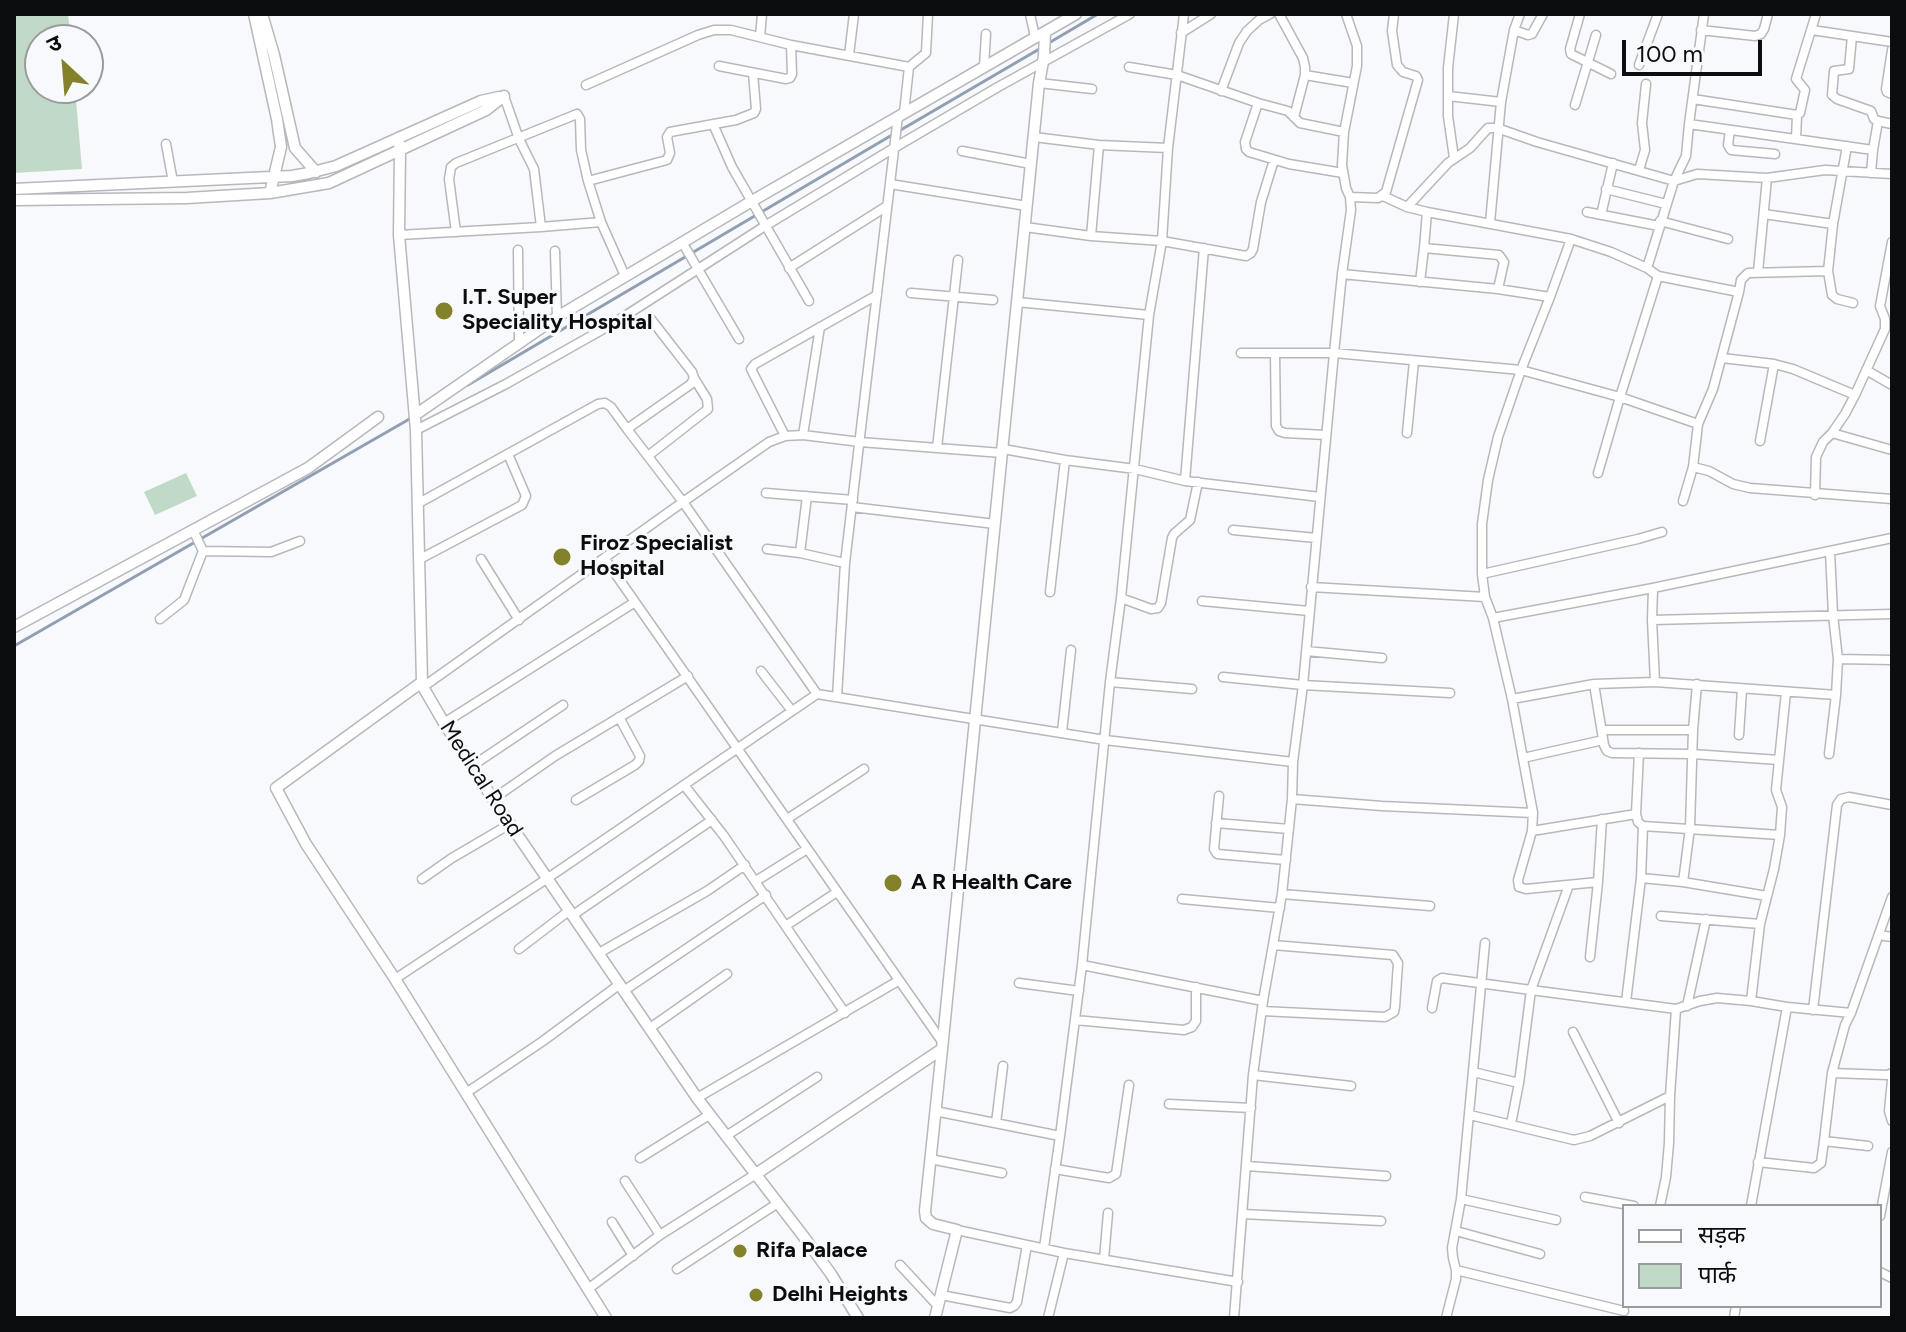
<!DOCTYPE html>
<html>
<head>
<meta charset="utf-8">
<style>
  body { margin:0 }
  #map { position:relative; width:1906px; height:1332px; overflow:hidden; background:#f7f9fc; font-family:Figtree,"Noto Sans Devanagari",sans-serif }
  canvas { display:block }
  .frame { position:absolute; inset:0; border:16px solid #0c0d0e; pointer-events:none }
  .legend { position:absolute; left:1622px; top:1204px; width:260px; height:104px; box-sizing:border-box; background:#f7f9fc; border:2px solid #999b9d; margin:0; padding:10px 14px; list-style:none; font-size:24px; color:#0c0d0e }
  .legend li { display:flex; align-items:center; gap:16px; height:40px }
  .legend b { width:40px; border:2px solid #999b9d }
  .north { position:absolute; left:24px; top:24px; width:80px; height:80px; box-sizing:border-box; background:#f7f9fc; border:2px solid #999b9d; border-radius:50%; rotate:334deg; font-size:22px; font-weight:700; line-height:32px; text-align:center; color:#0c0d0e }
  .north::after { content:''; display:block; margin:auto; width:28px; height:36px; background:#838129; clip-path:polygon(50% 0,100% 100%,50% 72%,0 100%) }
  .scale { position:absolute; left:1622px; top:40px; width:140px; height:36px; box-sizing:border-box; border:4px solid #0c0d0e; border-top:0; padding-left:10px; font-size:24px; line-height:28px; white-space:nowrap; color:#0c0d0e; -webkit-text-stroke:6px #f7f9fc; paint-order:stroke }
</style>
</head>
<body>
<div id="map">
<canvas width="1906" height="1332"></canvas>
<div class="frame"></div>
<ul class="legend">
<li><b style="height:10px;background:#fff"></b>सड़क</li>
<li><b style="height:22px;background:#c1dac8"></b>पार्क</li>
</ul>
<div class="north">उ</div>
<div class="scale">100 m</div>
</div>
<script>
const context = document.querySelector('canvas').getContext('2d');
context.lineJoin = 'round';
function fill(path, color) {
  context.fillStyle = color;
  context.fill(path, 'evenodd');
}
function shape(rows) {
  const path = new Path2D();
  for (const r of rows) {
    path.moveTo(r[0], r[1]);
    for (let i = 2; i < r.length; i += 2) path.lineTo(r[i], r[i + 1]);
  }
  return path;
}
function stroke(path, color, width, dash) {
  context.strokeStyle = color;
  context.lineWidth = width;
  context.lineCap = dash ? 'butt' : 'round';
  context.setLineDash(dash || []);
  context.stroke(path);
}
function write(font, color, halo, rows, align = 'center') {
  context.font = font + ' Figtree,sans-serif';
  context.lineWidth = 6;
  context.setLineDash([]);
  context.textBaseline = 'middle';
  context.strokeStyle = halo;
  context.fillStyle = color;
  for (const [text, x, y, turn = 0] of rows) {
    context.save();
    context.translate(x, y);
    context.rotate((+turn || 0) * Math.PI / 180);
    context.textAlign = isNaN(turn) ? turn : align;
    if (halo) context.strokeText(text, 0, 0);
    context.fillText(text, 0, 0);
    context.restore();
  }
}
fill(shape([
  [14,14,68,14,71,40,40,40,40,88,75,88,82,169,14,173],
  [186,473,197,496,155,515,144,492]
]), '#c1dac8');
stroke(shape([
  [1047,44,1098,14],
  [899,131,1041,48],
  [468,385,892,135],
  [14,646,413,417]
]), '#929fb3', 3);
const minor = shape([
  [1030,14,1035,37],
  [1279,14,1303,58,1305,67,1305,75,1294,117],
  [1346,14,1357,46,1357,66,1344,132,1342,165,1346,188,1350,197],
  [1454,14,1448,68,1448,116,1454,158],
  [1580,14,1570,49,1571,54,1611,74],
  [1514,30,1528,35,1532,34,1543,14],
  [1701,30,1755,36,1761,34,1764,29,1768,14],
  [1812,30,1892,42],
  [1181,33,1211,14],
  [1852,36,1849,69,1834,71,1832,95,1837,99,1871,111,1874,119,1878,121],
  [760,37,762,14],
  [1892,50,1886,89,1887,92,1892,94],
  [849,55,854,14],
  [1639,65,1658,14],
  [719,66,786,79,790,78,792,74,791,45],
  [909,67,926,53,928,14],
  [984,67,986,34],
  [1129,67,1177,75,1258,103,1288,111,1300,123,1344,132],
  [1305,75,1353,83],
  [1039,83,1092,89],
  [586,85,698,35,714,30,731,30,791,45,909,67,904,113],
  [1221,91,1239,43,1247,31,1259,20,1270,14],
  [504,96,519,139,534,169,541,227],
  [1448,96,1501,102],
  [1693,99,1797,115,1800,113,1805,90,1796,79,1816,14],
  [1258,103,1245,142,1246,149,1249,152,1289,164,1343,173],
  [1575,105,1596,35],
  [713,124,732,167,809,301],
  [1689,124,1704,14],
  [1730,130,1728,145,1731,150,1775,154],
  [1034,137,1099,145,1168,148],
  [1796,139,1797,115],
  [166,144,173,182],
  [1847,146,1833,224,1828,271,1832,295,1837,299,1853,303],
  [962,151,1031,164],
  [1639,170,1645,150,1642,123,1646,84],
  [1871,173,1873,150],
  [588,181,667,160,670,153,667,137,670,132,736,120,754,113,756,109,753,73],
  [890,184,1027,206],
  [1606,189,1666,204],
  [1383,196,1407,207,1427,212,1571,239,1611,252,1647,268,1658,276,1620,397,1598,473],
  [1407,207,1448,163,1470,148,1488,128,1497,128,1537,142,1674,181,1697,174,1767,178,1825,170,1892,174],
  [1587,212,1659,226],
  [1764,214,1833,224],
  [1601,215,1613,163],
  [1660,221,1728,239],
  [1490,223,1501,102,1514,30,1520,14],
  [1025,227,1091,236,1162,241,1246,256,1251,253,1253,249,1261,202,1274,160],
  [456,232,449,179,451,167,456,163,577,114,580,119,581,150,588,181,601,222,625,276],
  [399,235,541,227,601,222],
  [1091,236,1099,145],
  [1571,239,1550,297,1498,289,1342,274,1334,353,1521,370,1620,397,1698,424],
  [682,242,739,339],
  [1424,248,1427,212],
  [518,250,519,342],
  [555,251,557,317],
  [789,268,887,206],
  [1647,268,1674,181,1686,156,1689,124,1873,150,1878,121,1892,124],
  [1758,272,1767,178],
  [1342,274,1351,210,1350,197,1378,198,1386,192,1418,80,1416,76,1403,72,1397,65,1392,31,1394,14],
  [1658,276,1739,292,1713,389,1698,424,1693,467],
  [1420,282,1424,248,1499,255,1504,262,1498,289],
  [1739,292,1741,280,1748,273,1828,271],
  [911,293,993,300],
  [1550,297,1521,370,1498,437,1488,480,1482,524,1482,574,1485,597,1493,618,1512,699,1533,813,1532,831,1636,814],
  [1017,302,1149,315],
  [650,318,692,372,694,378,691,384,627,429,683,502,817,694,1105,740,1293,762],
  [1275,353,1276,426,1279,431,1285,433,1326,435],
  [1722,358,1774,364,1793,369,1855,395,1845,414,1832,433,1892,450],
  [1866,370,1892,385],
  [1855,395,1885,329,1885,319,1880,306,1892,242],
  [416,430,506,384,614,323,765,226,894,148,998,87,1130,14],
  [1407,433,1414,361],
  [803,435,820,327],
  [785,436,751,369,755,364,877,295],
  [1760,441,1774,364],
  [937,448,958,260],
  [1003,449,1065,460,1135,469,1185,481,1320,497],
  [648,456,708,409,707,399,694,378],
  [1185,481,1204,248],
  [766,493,853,500],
  [1815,495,1816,457,1823,442,1832,433],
  [807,496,800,553,845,563],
  [1683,501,1693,467,1709,471,1733,484,1750,488,1892,499],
  [419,503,598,404,605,403,611,407,627,429],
  [852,507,995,524],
  [1233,530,1316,538],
  [767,549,800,553],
  [203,551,271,552,300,541],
  [1830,551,1833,615,1838,659],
  [420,559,522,505,526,496,508,454],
  [481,559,519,620],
  [605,559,943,1043],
  [1482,574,1638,539,1662,532],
  [1311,587,1485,597],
  [1653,588,1652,620,1655,682],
  [1050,592,1065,460],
  [1121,598,1149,315,1162,241,1168,148,1184,14],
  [1202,601,1309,611],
  [1493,618,1653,588,1892,538],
  [160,619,184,600,203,551,193,530],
  [1652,620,1892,614],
  [1306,651,1382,658],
  [761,671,792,711],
  [1223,677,1303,685,1450,693],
  [1110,682,1121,598,1151,609,1158,608,1161,603,1172,538,1174,534,1190,520,1198,482],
  [1594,684,1604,745,1607,751,1612,753,1692,754,1779,760],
  [423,687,683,502,769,442,785,436,803,435,860,442,1002,453],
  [837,697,845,563,898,116],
  [1512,699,1594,684,1655,682,1836,695,1838,659,1892,660],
  [444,723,635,602],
  [1602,730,1693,730,1697,684],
  [1062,732,1071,650],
  [1739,735,1742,689],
  [1639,753,1636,814,1638,822,1643,826],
  [1829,754,1836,695],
  [1523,758,1603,740],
  [472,766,563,705],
  [684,785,724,836,845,1013],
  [1219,796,1214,849,1217,854,1286,860],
  [493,799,555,756,688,676],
  [1292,799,1382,806,1533,813],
  [576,800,635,765,639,761,640,756,619,717],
  [787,819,864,769],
  [1216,823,1289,829],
  [1532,831,1518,880,1519,887,1526,889,1598,882,1602,819],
  [1641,878,1643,826,1780,835],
  [422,879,452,858,510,824],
  [756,881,807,849],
  [1683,882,1690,828,1693,730],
  [1282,894,1430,906],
  [1892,897,1851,1013,1845,1025,1832,1073,1888,1075,1892,1073],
  [1182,899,1280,908],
  [573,915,712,820],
  [1661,916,1760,924],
  [787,925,837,892],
  [1879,935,1892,937],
  [1485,943,1461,1199,1556,1220],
  [519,949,570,910],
  [599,953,707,891,745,865],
  [1590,957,1598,882],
  [1082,965,1110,682,1192,689],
  [395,979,548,878,817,694],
  [1019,983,1079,991],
  [625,990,766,895],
  [1626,1002,1641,878,1683,882,1767,896],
  [1687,1006,1706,919],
  [1787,1007,1851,1013],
  [1432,1008,1437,981,1442,978,1531,990,1569,885],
  [1813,1010,1837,805,1841,799,1849,797,1892,805],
  [1262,1011,1385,1017,1394,1012,1395,1007,1398,963,1393,955,1273,945],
  [1075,1020,1184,1030,1192,1027,1196,1021,1196,987],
  [650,1028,727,974],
  [1573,1032,1619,1123],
  [1473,1072,1519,1083],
  [1253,1075,1351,1086],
  [1892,1080,1889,1111,1892,1121],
  [466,1093,543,1041,620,984],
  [1670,1096,1676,1009],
  [697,1098,898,981],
  [1169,1104,1251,1108],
  [935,1111,1060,1136,1082,965,1263,1001],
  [1470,1115,1574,1140,1590,1136,1670,1096,1669,1143,1666,1177,1660,1206],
  [996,1123,1003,1066],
  [1511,1124,1519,1083,1531,990,1676,1009,1700,1001,1717,998,1751,1001],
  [726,1136,817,1077],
  [1824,1141,1832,1073],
  [640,1158,709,1115],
  [930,1159,1002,1173],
  [1758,1162,1814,1168,1821,1163,1824,1141,1868,1146],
  [1247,1166,1386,1176],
  [1055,1169,1109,1178,1116,1174,1129,1085],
  [625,1181,660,1235],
  [1585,1197,1634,1206],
  [1461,1199,1452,1248,1453,1258,1456,1270,1624,1311],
  [1751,1206,1787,1007,1751,1001,1760,924,1774,869,1780,835,1782,807,1776,790,1786,692],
  [1243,1214,1381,1221],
  [1880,1216,1892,1152],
  [612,1222,633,1256],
  [957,1230,1064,1253,1238,1282],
  [1456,1231,1540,1254],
  [1044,1248,1060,1136],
  [1104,1259,1108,1213],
  [900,1265,938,1306],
  [677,1269,778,1203],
  [1880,1272,1892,1278],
  [588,1289,660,1235,756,1174],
  [941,1295,1010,1308,1014,1306,1017,1302,1027,1245],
  [1048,1318,1064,1253],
  [1234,1318,1253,1075,1263,1001,1282,894,1292,799,1293,762,1303,685,1334,353,1241,353],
  [1446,1318,1456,1279,1456,1270],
  [1734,1318,1736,1306]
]);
const tertiary = shape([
  [254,14,277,119,281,147,270,193],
  [262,14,274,55,295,148,316,172],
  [398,138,400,150,399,235,416,430,422,682,423,687,444,723,493,799,697,1098,804,1237,831,1274,858,1318],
  [14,189,292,176,309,173,336,166,481,101,499,97],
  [14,200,187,198,270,193,329,183,486,110,504,96],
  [415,415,557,317,752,201,1076,14],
  [14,627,308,468,378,417],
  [422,682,276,788,306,844,395,979,606,1318],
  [756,1174,942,1049,1039,83,1044,56,1045,32],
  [935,1318,957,1230,933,1224,926,1218,925,1211,942,1049]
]);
stroke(minor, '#b6b8bb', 11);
stroke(tertiary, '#b6b8bb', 13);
stroke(minor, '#fff', 8);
stroke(tertiary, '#fff', 10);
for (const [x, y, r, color] of [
  [444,311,10,"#838129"],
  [562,557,10,"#838129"],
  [893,883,10,"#838129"],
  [740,1251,8,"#838129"],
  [756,1295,8,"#838129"]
]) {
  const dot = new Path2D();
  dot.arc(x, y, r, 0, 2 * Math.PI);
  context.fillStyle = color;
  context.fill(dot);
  stroke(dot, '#f7f9fc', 3);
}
write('bold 22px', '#0c0d0e', '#f7f9fc', [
  ["I.T. Super",462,298],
  ["Speciality Hospital",462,323],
  ["Firoz Specialist",580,544],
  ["Hospital",580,569],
  ["A R Health Care",911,883],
  ["Rifa Palace",756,1251],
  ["Delhi Heights",772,1295]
], 'left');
write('22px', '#0c0d0e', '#f7f9fc', [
  ["Medical Road",481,779,57]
]);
</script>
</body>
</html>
